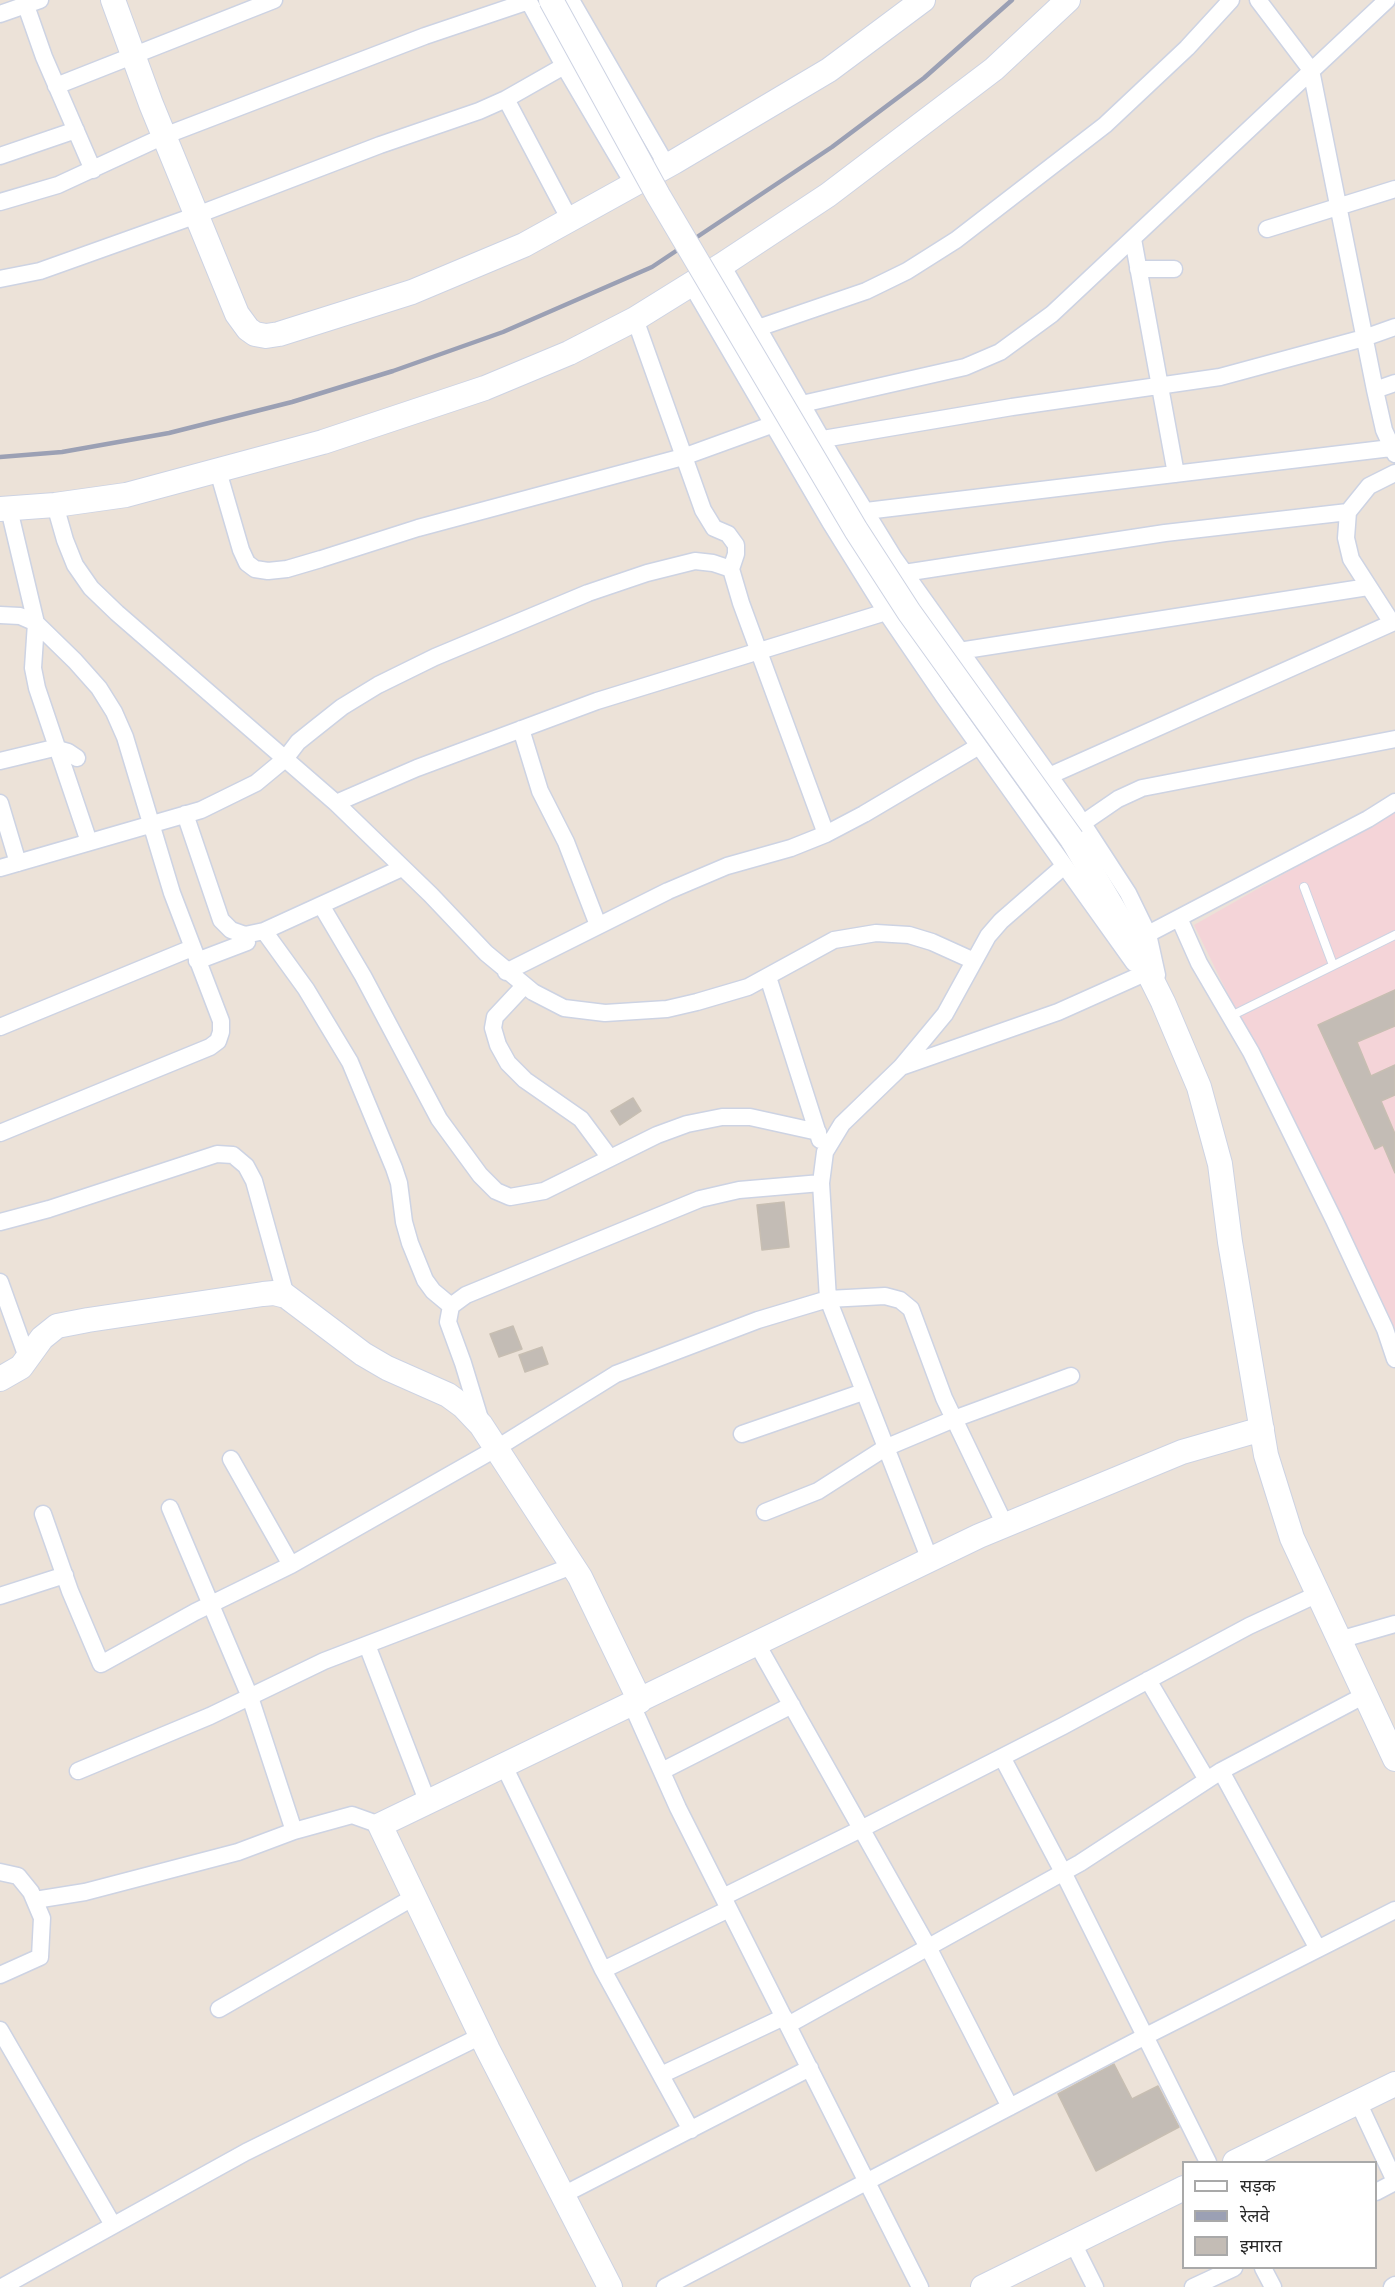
<!DOCTYPE html>
<html>
<head>
<meta charset="utf-8">
<style>
  body { margin:0 }
  #map { position:relative; width:1395px; height:2287px; overflow:hidden; background:#ece2d8; font-family:"Space Grotesk","Noto Sans Devanagari",sans-serif }
  canvas { display:block }
  .legend { position:absolute; left:1182px; top:2161px; width:195px; height:108px; box-sizing:border-box; background:#fff; border:2px solid #a9a9a9; margin:0; padding:8px 10px; list-style:none; font-size:18px; color:#282828 }
  .legend li { display:flex; align-items:center; gap:12px; height:30px }
  .legend b { width:30px; border:2px solid #a9a9a9 }
</style>
</head>
<body>
<div id="map">
<canvas width="1395" height="2287"></canvas>
<ul class="legend">
<li><b style="height:8px;background:#fff"></b>सड़क</li>
<li><b style="height:8px;background:#9ba0b4"></b>रेलवे</li>
<li><b style="height:16px;background:#c3bcb5"></b>इमारत</li>
</ul>
</div>
<script>
const context = document.querySelector('canvas').getContext('2d');
context.lineJoin = 'round';
function fill(path, color) {
  context.fillStyle = color;
  context.fill(path, 'evenodd');
}
function shape(rows) {
  const path = new Path2D();
  for (const r of rows) {
    path.moveTo(r[0], r[1]);
    for (let i = 2; i < r.length; i += 2) path.lineTo(r[i], r[i + 1]);
  }
  return path;
}
function stroke(path, color, width, dash) {
  context.strokeStyle = color;
  context.lineWidth = width;
  context.lineCap = dash ? 'butt' : 'round';
  context.setLineDash(dash || []);
  context.stroke(path);
}
fill(shape([
  [1395,811,1395,1335,1194,925]
]), '#f4d4d8');
const building = shape([
  [1395,990,1395,1026,1357,1042,1371,1076,1395,1065,1395,1095,1381,1101,1395,1134,1395,1173,1383,1145,1375,1149,1318,1025,1395,990],
  [633,1098,641,1111,620,1125,611,1111,633,1098],
  [784,1202,789,1247,762,1250,757,1205,784,1202],
  [513,1326,522,1349,499,1357,490,1334,513,1326],
  [542,1347,548,1364,525,1372,519,1355,542,1347],
  [1114,2064,1132,2099,1158,2086,1179,2127,1096,2171,1058,2094,1114,2064]
]);
fill(building, '#c3bcb5');
stroke(building, '#c7beb2', 1.5);
const lane = shape([
  [1304,887,1333,965],
  [1231,1016,1395,935]
]);
const street = shape([
  [24,0,44,57,93,170],
  [528,0,564,66,634,185],
  [571,0,667,166],
  [1258,0,1311,70,1375,390,1384,430,1395,454],
  [0,14,40,0],
  [56,86,274,0],
  [506,99,570,220],
  [0,156,76,130],
  [0,202,58,185,164,136,425,36,529,1],
  [1267,229,1395,189],
  [1133,239,1176,474],
  [722,265,832,457,894,558,1076,813,1128,893,1148,934,1157,975],
  [1138,269,1174,269],
  [0,279,40,271,197,215,380,145,479,111,506,99,564,66],
  [691,284,830,522,886,612,944,697,1134,963],
  [635,319,703,510,714,528,728,534,736,545,736,554,731,569,741,603,826,834],
  [758,328,866,291,907,271,956,240,1105,125,1187,48,1231,0],
  [1375,390,1395,383],
  [802,404,965,367,1000,352,1052,314,1387,0],
  [823,439,1012,407,1220,377,1364,338,1395,327],
  [218,471,241,550,247,563,255,569,268,571,287,569,321,559,418,528,683,457,774,424],
  [55,505,65,540,75,565,91,588,117,613,336,803,431,895,486,953,533,992,564,1008,605,1013,667,1009,697,1002,748,987,834,940,876,933,909,935,932,942,974,961],
  [9,509,36,623,33,668,37,688,89,842],
  [866,511,1391,448],
  [904,573,1165,533,1348,512],
  [0,615,20,616,36,623,75,661,99,688,114,712,125,737,172,893,221,1021,221,1032,218,1041,210,1047,0,1133],
  [959,651,1368,587],
  [521,729,540,791,566,842,598,925],
  [0,761,54,748,68,752,77,758],
  [1049,776,1392,623,1351,559,1346,538,1348,512,1369,486,1395,473],
  [0,803,18,863],
  [336,803,417,768,597,701,886,612],
  [185,814,221,920,231,930,245,935,264,931,402,868],
  [1083,823,1118,799,1142,788,1395,739],
  [0,868,201,810,256,783,285,759,298,742,313,730,342,707,378,685,435,657,588,593,647,573,695,561,713,563,731,569],
  [321,905,363,976,439,1119,480,1175,496,1191,510,1197,544,1191,657,1135,687,1124,722,1117,750,1117,818,1132],
  [1179,918,1199,963,1251,1052,1334,1220,1385,1329,1395,1359],
  [264,931,306,989,350,1062,394,1168,399,1183,404,1222,410,1243,425,1280,433,1291,451,1306],
  [1148,934,1368,819,1395,802],
  [197,961,247,942],
  [506,972,668,891,727,866,791,848,826,834,864,814,979,746],
  [768,977,820,1140],
  [524,986,495,1017,493,1028,498,1045,508,1063,525,1080,581,1119,610,1158],
  [0,1027,192,948],
  [901,1067,1058,1012,1143,974],
  [0,1222,49,1209,217,1154,233,1155,246,1166,254,1181,286,1296],
  [0,1282,28,1360],
  [481,1422,463,1363,448,1322,451,1306,466,1295,700,1199,739,1190,821,1183],
  [742,1434,863,1392],
  [231,1459,291,1565],
  [170,1508,250,1697,294,1831,352,1815,380,1825],
  [765,1512,818,1491,885,1448,954,1419,1071,1376],
  [43,1514,70,1591,101,1664,195,1612,291,1565,497,1448,616,1374,758,1320,828,1299,885,1296,900,1300,911,1309,944,1398,1005,1525],
  [930,1560,828,1299,821,1183,825,1152,842,1124,901,1067,945,1014,988,936,1001,921,1064,866],
  [0,1596,65,1575],
  [1339,1640,1395,1624],
  [757,1644,928,1947,1010,2107],
  [367,1645,428,1803],
  [1148,1680,1207,1780],
  [632,1705,678,1808,920,2287],
  [1002,1757,1063,1872,1208,2162],
  [504,1766,603,1970,691,2130],
  [78,1771,210,1716,324,1661,572,1566],
  [662,1771,792,1705],
  [0,1872,18,1876,31,1892,42,1918,40,1957,0,1975],
  [723,1897,861,1829,1063,1726,1249,1626,1318,1594],
  [35,1900,85,1892,238,1852,294,1831],
  [1318,1949,1221,1771,1365,1695],
  [603,1970,729,1909],
  [219,2009,414,1897],
  [788,2025,1080,1863,1221,1771],
  [0,2030,113,2225],
  [661,2075,784,2017],
  [1358,2102,1395,2181],
  [1376,2192,1395,2182],
  [563,2195,810,2068],
  [1073,2243,1095,2287],
  [1263,2268,1273,2287],
  [2,2287,246,2152,481,2036],
  [665,2287,1136,2041,1395,1910],
  [1193,2287,1234,2268],
  [1392,2287,1395,2285]
]);
const secondary = shape([
  [113,0,151,104,237,314,248,329,255,334,266,336,279,334,412,292,524,245,674,162,829,70,923,0],
  [0,509,55,505,126,495,323,442,485,388,569,353,635,319,722,265,828,195,994,69,1068,0],
  [1072,839,1133,942,1163,1002,1199,1087,1220,1164,1230,1242,1266,1455,1292,1538,1395,1759],
  [0,1379,21,1367,42,1338,57,1326,88,1320,263,1294,274,1293,286,1296,363,1354,387,1368,448,1395,463,1406,481,1425,580,1577,640,1701],
  [1235,2162,1395,2084],
  [610,2287,488,2050,380,1825,979,1536,1182,1452,1262,1429],
  [983,2287,1184,2188]
]);
stroke(lane, '#cdd3e3', 10);
stroke(street, '#cdd3e3', 19);
stroke(secondary, '#cdd3e3', 26);
stroke(lane, '#fff', 8);
stroke(street, '#fff', 16);
stroke(secondary, '#fff', 24);
stroke(shape([
  [0,457,62,452,169,433,292,402,393,371,503,332,652,267,832,147,924,78,1012,0]
]), '#9ba0b4', 4.5);
const secondaryBridge = shape([
  [551,0,658,195,856,530,909,612,1072,839]
]);
stroke(secondaryBridge, '#cdd3e3', 26, []);
stroke(secondaryBridge, '#fff', 24);
</script>
</body>
</html>
